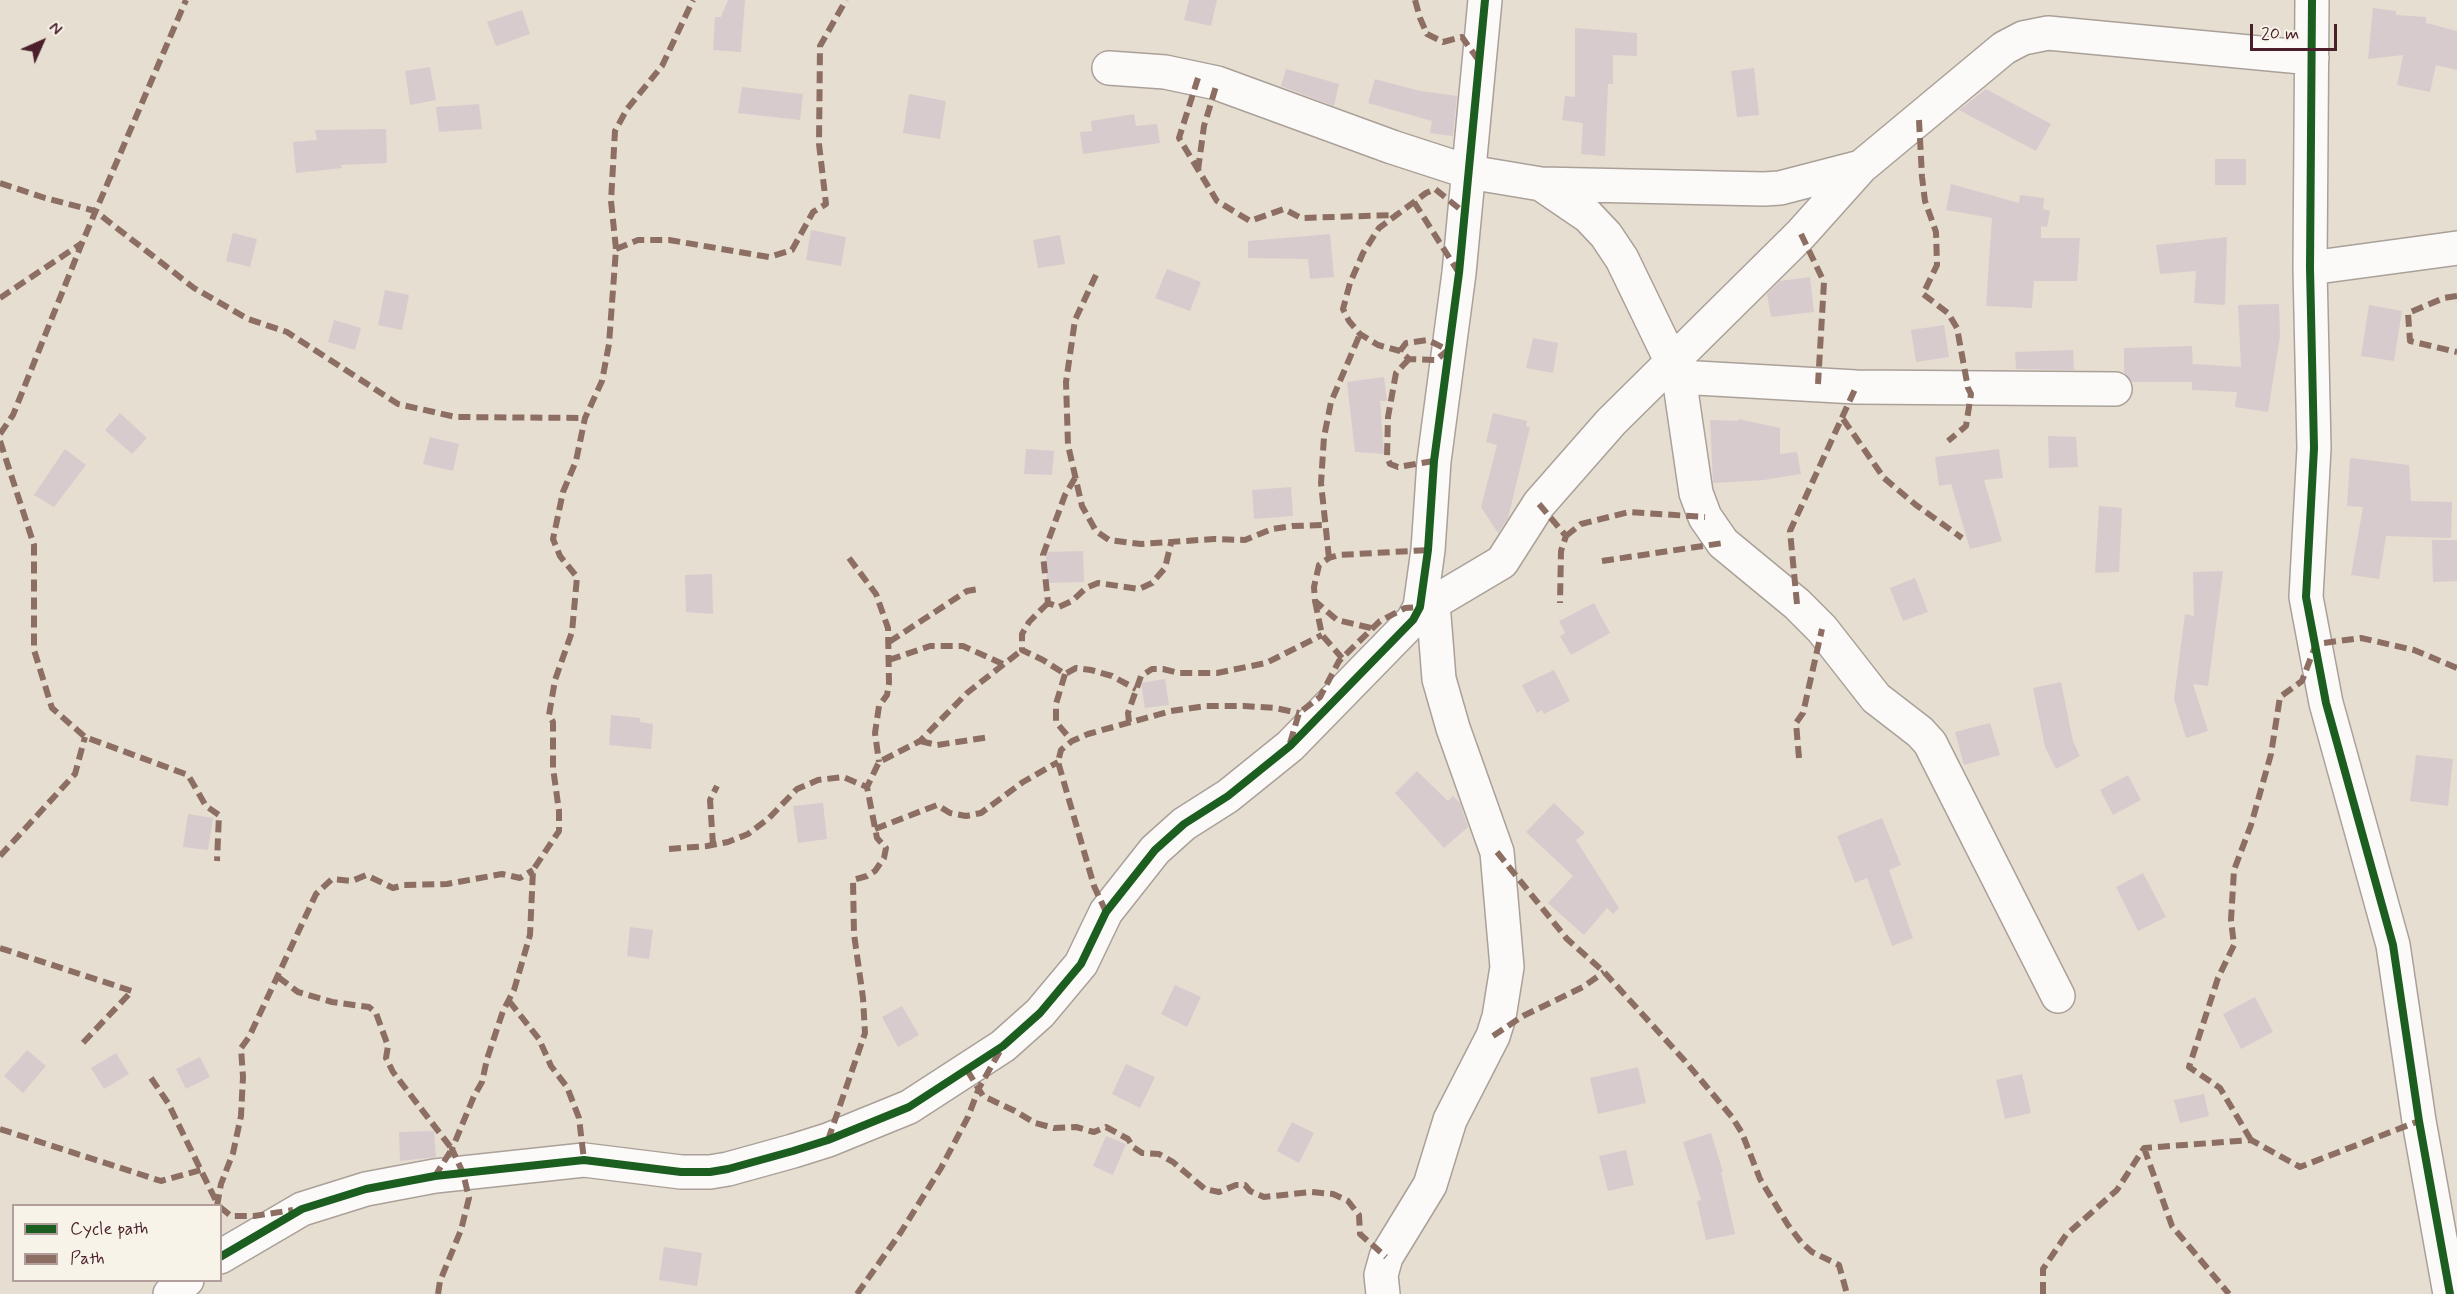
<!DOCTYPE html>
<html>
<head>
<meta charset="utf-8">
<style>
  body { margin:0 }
  #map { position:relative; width:2457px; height:1294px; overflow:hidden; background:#e6ded0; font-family:Mynerve,sans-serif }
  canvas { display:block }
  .legend { position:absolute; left:12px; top:1204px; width:210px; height:78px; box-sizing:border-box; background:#f7f3e8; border:2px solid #b29e9c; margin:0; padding:8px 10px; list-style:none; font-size:18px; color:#4a1f2b }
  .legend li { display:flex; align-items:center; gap:12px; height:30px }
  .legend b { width:30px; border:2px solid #b29e9c }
  .north { position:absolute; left:12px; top:12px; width:60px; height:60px; -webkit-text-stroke:4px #f7f3e8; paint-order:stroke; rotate:45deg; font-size:16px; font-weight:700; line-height:24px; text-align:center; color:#4a1f2b }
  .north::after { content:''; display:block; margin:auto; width:21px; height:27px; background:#4a1f2b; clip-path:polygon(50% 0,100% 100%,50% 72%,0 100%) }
  .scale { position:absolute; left:2250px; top:24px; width:87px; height:27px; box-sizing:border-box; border:3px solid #4a1f2b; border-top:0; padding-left:8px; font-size:18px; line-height:21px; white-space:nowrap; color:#4a1f2b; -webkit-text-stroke:4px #f7f3e8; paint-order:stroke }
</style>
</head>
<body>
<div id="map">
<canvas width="2457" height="1294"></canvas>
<ul class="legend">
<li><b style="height:8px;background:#1b5e20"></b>Cycle path</li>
<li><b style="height:8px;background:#8d6e63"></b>Path</li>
</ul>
<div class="north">N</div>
<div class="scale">20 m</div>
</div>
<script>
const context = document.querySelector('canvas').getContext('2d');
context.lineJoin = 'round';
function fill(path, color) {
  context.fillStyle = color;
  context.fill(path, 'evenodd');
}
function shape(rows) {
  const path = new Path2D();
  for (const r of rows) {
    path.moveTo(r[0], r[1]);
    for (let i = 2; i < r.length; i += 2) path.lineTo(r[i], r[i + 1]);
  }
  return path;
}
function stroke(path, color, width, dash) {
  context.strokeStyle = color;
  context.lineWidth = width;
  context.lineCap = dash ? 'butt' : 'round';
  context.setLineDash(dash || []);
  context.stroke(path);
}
fill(shape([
  [728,0,745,0,741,52,713,50,715,17,721,17],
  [1189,0,1217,0,1211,26,1184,20],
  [2373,8,2396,11,2396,15,2426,17,2426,23,2457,31,2457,70,2436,65,2430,92,2397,85,2403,55,2368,59],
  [522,10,530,34,496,46,487,22],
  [1575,28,1637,33,1637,56,1613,55,1613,84,1608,84,1605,156,1581,154,1583,123,1562,120,1565,96,1575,97],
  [430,67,436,100,410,105,405,71],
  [1754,68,1759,115,1737,117,1731,71],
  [1286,69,1339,84,1334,106,1281,86],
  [1375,79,1420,91,1457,96,1453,136,1430,133,1432,121,1368,103],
  [742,87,803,94,800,120,738,113],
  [1986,89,2051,124,2036,151,1959,110],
  [909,94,946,101,940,139,903,133],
  [479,104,482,129,439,132,436,107],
  [1134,114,1136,126,1157,124,1160,143,1083,154,1080,132,1092,131,1091,121],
  [386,129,387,163,341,165,342,168,296,173,293,142,317,140,315,130],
  [2215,159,2246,159,2246,185,2215,185],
  [1951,184,2019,203,2020,195,2044,198,2043,209,2050,211,2047,227,2041,226,2041,238,2080,238,2077,281,2034,281,2032,308,1986,306,1992,218,1946,210],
  [811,230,846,237,841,266,806,260],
  [233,233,257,239,250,267,226,261],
  [1330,234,1334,277,1310,279,1308,259,1248,258,1248,241],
  [1060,235,1065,264,1038,268,1033,240],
  [2227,237,2225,305,2194,303,2196,271,2160,274,2156,245],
  [1167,269,1201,282,1190,311,1155,298],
  [1810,277,1814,312,1771,317,1767,294,1780,281],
  [385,290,409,295,402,330,378,325],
  [2279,304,2280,336,2268,412,2235,407,2237,392,2192,390,2192,382,2132,382,2124,373,2124,348,2192,346,2193,369,2193,364,2241,367,2238,305],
  [2369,305,2402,311,2394,361,2361,356],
  [334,320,361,328,355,350,328,342],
  [1944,325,1949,357,1916,362,1911,330],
  [1533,338,1558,343,1553,373,1526,368],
  [2073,350,2074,370,2016,369,2015,352],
  [1384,377,1387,401,1380,401,1384,454,1355,452,1347,382],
  [120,413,147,438,132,454,105,430],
  [1493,413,1527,421,1526,427,1530,427,1508,518,1498,533,1481,507,1497,445,1486,442],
  [1738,419,1780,428,1780,454,1797,452,1801,474,1764,480,1713,483,1710,420,1738,421],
  [2048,436,2076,437,2078,467,2049,468],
  [430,437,459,444,453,471,423,464],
  [65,449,86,465,54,507,34,495],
  [1026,449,1054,451,1052,475,1024,474],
  [1999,449,2003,478,1984,480,2002,541,1970,549,1951,484,1939,486,1935,457],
  [2350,458,2409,465,2411,501,2452,502,2451,538,2386,536,2379,579,2351,575,2363,507,2347,506],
  [1291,487,1293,516,1254,519,1252,490],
  [2099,506,2122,508,2119,572,2095,573],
  [2432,540,2457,540,2457,581,2433,582],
  [1083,551,1084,582,1047,583,1046,552],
  [2223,571,2208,686,2193,684,2208,731,2186,738,2174,699,2185,614,2194,616,2193,572],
  [712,574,713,614,686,612,685,575],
  [1915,578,1928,612,1903,621,1890,588],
  [1594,603,1610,633,1571,655,1560,636,1565,633,1559,621],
  [1554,670,1570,701,1544,714,1542,710,1537,713,1522,685],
  [1165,679,1169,705,1145,708,1141,683],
  [2061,682,2073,741,2080,756,2056,769,2045,747,2033,688],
  [611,715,640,718,640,722,653,724,651,749,609,745],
  [1990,723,2000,755,1964,765,1955,732],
  [2416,755,2453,759,2448,806,2410,801],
  [1417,771,1448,801,1453,796,1460,803,1468,827,1444,848,1395,793],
  [2128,775,2141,800,2113,815,2100,790],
  [823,803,827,839,798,843,793,806],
  [1554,803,1585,833,1576,840,1619,908,1613,914,1607,908,1584,935,1548,903,1573,876,1526,832],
  [188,814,213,818,208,850,183,847],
  [1882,818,1901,865,1889,870,1913,938,1892,946,1867,878,1855,883,1837,836],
  [2143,873,2166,917,2138,931,2116,887],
  [630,927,653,930,649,959,627,956],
  [1175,985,1201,997,1187,1027,1161,1014],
  [2255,997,2273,1032,2241,1049,2223,1014],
  [902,1006,919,1035,898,1047,882,1017],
  [27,1050,46,1066,23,1093,4,1076],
  [116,1053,129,1074,104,1089,91,1068],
  [200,1057,210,1077,186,1089,176,1069],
  [1126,1064,1155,1077,1140,1108,1112,1094],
  [1638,1067,1646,1103,1598,1114,1590,1078],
  [2022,1074,2031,1113,2005,1119,1996,1080],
  [2204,1094,2209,1116,2180,1123,2174,1100],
  [1292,1122,1314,1133,1299,1163,1277,1151],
  [434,1131,436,1157,400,1161,399,1132],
  [1711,1133,1723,1172,1721,1172,1735,1234,1706,1240,1697,1201,1701,1200,1683,1142],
  [1106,1136,1126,1144,1113,1175,1093,1166],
  [1626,1150,1634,1185,1608,1191,1599,1156],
  [664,1247,702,1253,697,1286,659,1280]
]), '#d8cbce');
const minor = shape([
  [2312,0,2310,268,2314,448,2306,597,2326,703,2393,945,2419,1121,2450,1294],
  [1109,68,1165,72,1217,83,1392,147,1469,172,1541,184,1764,189,1780,188,1861,167,2004,48,2023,38,2048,33,2312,58],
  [1541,184,1588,216,1606,235,1622,259,1679,377,1696,493,1705,517,1723,543,1797,604,1822,629,1876,698,1920,732,1930,743,2058,996],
  [2310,268,2457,248],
  [1679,377,1856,387,2115,389],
  [1420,607,1433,603,1502,562,1539,504,1611,422,1801,234,1861,167],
  [220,1257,302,1209,366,1189,435,1176,584,1160,681,1172,710,1172,728,1169,793,1151,828,1140,909,1107,1003,1046,1040,1013,1081,964,1106,912,1155,850,1184,824,1228,796,1290,746,1413,620,1420,607,1428,550,1434,461,1459,273,1485,0],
  [170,1294,187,1280],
  [1383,1294,1381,1275,1386,1257,1430,1185,1450,1120,1493,1036,1499,1017,1507,967,1497,852,1453,728,1439,679,1433,603]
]);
stroke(minor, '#aaa099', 36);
stroke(minor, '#fbfaf8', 33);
stroke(shape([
  [1415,0,1420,18,1427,34,1443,42,1462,37,1479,61],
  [1198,78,1179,138,1217,201,1250,221,1284,209,1301,218,1396,215],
  [1919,120,1922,177,1925,201,1936,232,1937,265,1923,294,1948,313,1957,328,1968,388,1971,394,1966,426,1948,441],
  [1198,170,1204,126,1217,83],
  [0,183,45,198,95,211,194,288,248,319,287,332,398,404,456,417,585,418],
  [1414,202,1459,273],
  [1801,234,1824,282,1818,384],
  [616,249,638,240,669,240,769,257,792,250,813,212,826,204,819,144,820,46,846,0],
  [1096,275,1075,320,1066,382,1068,445,1082,506,1096,531,1109,540,1141,544,1214,539,1245,540,1272,529,1292,526,1325,525],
  [2457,296,2444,298,2408,313,2410,341,2457,352],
  [0,298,82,243],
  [1400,351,1406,343,1428,340,1448,350,1436,360,1409,359,1400,351,1378,345,1360,334,1349,321,1343,309,1350,283,1363,253,1379,228,1426,193,1435,189,1466,214],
  [1409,359,1396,373,1388,417,1387,457,1390,464,1398,467,1434,461],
  [1843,419,1884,478,1916,505,1962,538],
  [0,434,13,415,82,243,186,0],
  [0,441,34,545,34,650,52,708,85,737,188,775,206,806,219,815,217,861],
  [1075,478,1065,495,1043,555,1048,603,1059,607,1072,601,1086,588,1098,583,1139,589,1152,583,1165,568,1171,543],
  [1539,504,1566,536,1561,551,1560,603],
  [1566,536,1581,524,1629,512,1705,517],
  [849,558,876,594,888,628,889,683,887,695,879,706,875,733,879,762],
  [1329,558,1321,483,1324,437,1331,402,1360,334],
  [1602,561,1723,543],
  [1315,601,1322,635,1342,658],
  [1048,603,1029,622,1022,634,1022,650,1043,660,1065,674,1076,668,1091,670,1112,676,1136,689],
  [1797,604,1790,531,1856,387],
  [1371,628,1337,620,1315,601,1314,587,1319,565,1329,558,1339,555,1428,550],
  [889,642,967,591,979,589],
  [889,660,930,646,963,646,1003,664],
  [1065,674,1056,704,1056,722,1072,741],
  [1129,722,1128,713,1141,676,1152,669,1163,669,1179,673,1217,673,1266,663,1322,635],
  [920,741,937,745,990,737],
  [1290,743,1299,713,1320,697,1339,661,1380,621,1405,608,1420,607],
  [1799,758,1796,723,1803,713,1822,629],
  [875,829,937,805,950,813,966,816,981,813,1023,782,1058,762],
  [713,845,710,800,717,786],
  [669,849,707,846,728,842,748,834,769,818,797,789,818,780,843,777,867,787],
  [1497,852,1567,939,1604,972,1685,1061,1732,1117,1742,1133,1760,1179,1788,1225,1801,1242,1812,1252,1839,1265,1847,1294],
  [0,856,75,774,85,737],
  [1106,912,1094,886,1058,762,1061,750,1072,741,1088,734,1171,711,1206,706,1244,706,1275,708,1299,713],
  [0,948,132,991,79,1047],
  [278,977,298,992,332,1002,369,1007,376,1013,388,1046,386,1058,393,1072,452,1149,435,1176],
  [509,1001,539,1039,551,1066,567,1087,579,1118,584,1160],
  [1493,1036,1523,1016,1583,987,1604,972],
  [967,1070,983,1096,1015,1111,1035,1123,1054,1128,1076,1127,1094,1132,1106,1127,1128,1139,1133,1147,1142,1153,1159,1154,1173,1162,1205,1189,1219,1192,1236,1185,1245,1185,1250,1191,1264,1197,1311,1192,1333,1194,1348,1201,1359,1215,1360,1234,1386,1257],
  [151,1078,168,1103,217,1203],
  [0,1129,161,1181,201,1170],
  [828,1140,865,1033,863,998,854,934,853,880,867,876,875,871,884,858,886,848,877,838,867,787,879,762,920,741,967,693,1022,650],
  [2251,1140,2220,1088,2189,1067,2218,978,2234,945,2231,920,2234,870,2251,825,2271,754,2280,697,2302,681,2316,644,2361,638,2414,650,2457,668],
  [2144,1148,2172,1226,2229,1294],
  [217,1206,221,1184,233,1153,241,1116,243,1077,241,1048,249,1037,316,894,332,879,352,881,366,875,393,888,404,885,447,884,502,874,520,878,533,870],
  [220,1207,231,1216,254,1216,293,1210],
  [438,1294,440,1281,461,1230,469,1198,463,1173,452,1149,474,1096,482,1082,487,1059,503,1011,514,990,530,935,533,870,559,831,559,811,553,768,553,722,549,715,555,680,572,632,577,577,560,556,553,539,563,492,576,461,585,418,602,381,609,344,616,249,611,201,615,131,627,109,662,66,693,0],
  [857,1294,901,1232,941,1168,968,1117,979,1088,1000,1051],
  [2043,1294,2043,1269,2066,1235,2117,1190,2144,1148,2251,1140,2300,1167,2419,1121]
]), '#8d6e63', 6, [12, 6]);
stroke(shape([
  [2312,0,2310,268,2314,448,2306,597,2326,703,2393,945,2419,1121,2450,1294],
  [220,1257,302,1209,366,1189,435,1176,584,1160,681,1172,710,1172,728,1169,793,1151,828,1140,909,1107,1003,1046,1040,1013,1081,964,1106,912,1155,850,1184,824,1228,796,1290,746,1413,620,1420,607,1428,550,1434,461,1459,273,1485,0]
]), '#1b5e20', 8);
</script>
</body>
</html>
